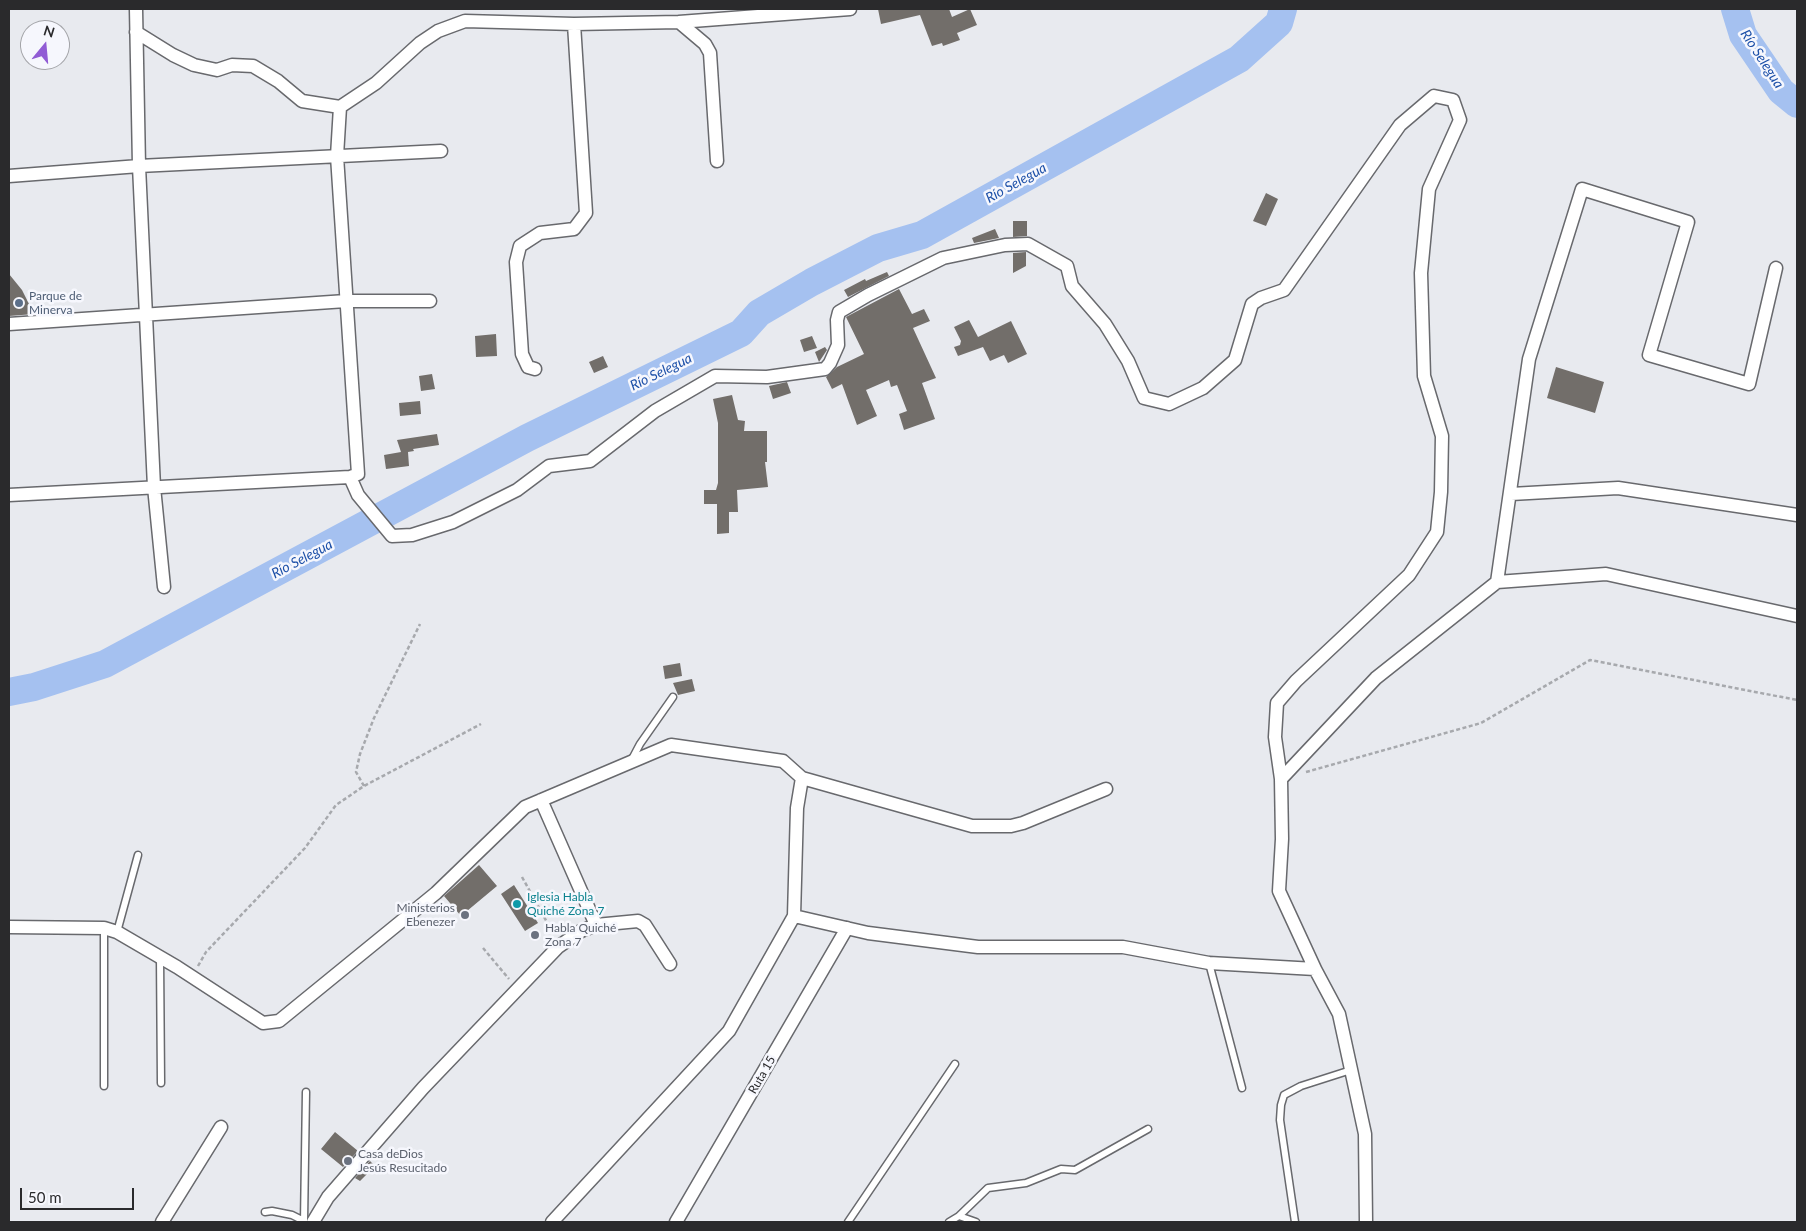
<!DOCTYPE html>
<html>
<head>
<meta charset="utf-8">
<style>
  body { margin:0 }
  #map { position:relative; width:1806px; height:1231px; overflow:hidden; background:#e8eaef; font-family:Lato,sans-serif }
  canvas { display:block }
  .frame { position:absolute; inset:0; border:10px solid #2a2a2c; pointer-events:none }
  .north { position:absolute; left:20px; top:20px; width:50px; height:50px; box-sizing:border-box; background:#f6f7fd; border:1px solid #a4a5a9; border-radius:50%; rotate:17deg; font-size:14px; font-weight:700; line-height:20px; text-align:center; color:#2a2a2c }
  .north::after { content:''; display:block; margin:auto; width:18px; height:22px; background:#915cd5; clip-path:polygon(50% 0,100% 100%,50% 72%,0 100%) }
  .scale { position:absolute; left:20px; top:1188px; width:114px; height:22px; box-sizing:border-box; border:2px solid #2a2a2c; border-top:0; padding-left:6px; font-size:15px; line-height:18px; white-space:nowrap; color:#2a2a2c; -webkit-text-stroke:4px #f6f7fd; paint-order:stroke }
</style>
</head>
<body>
<div id="map">
<canvas width="1806" height="1231"></canvas>
<div class="frame"></div>
<div class="north">N</div>
<div class="scale">50 m</div>
</div>
<script>
const context = document.querySelector('canvas').getContext('2d');
context.lineJoin = 'round';
function shape(rows) {
  const path = new Path2D();
  for (const r of rows) {
    path.moveTo(r[0], r[1]);
    for (let i = 2; i < r.length; i += 2) path.lineTo(r[i], r[i + 1]);
  }
  return path;
}
function stroke(path, color, width, dash) {
  context.strokeStyle = color;
  context.lineWidth = width;
  context.lineCap = dash ? 'butt' : 'round';
  context.setLineDash(dash || []);
  context.stroke(path);
}
function fill(path, color) {
  context.fillStyle = color;
  context.fill(path, 'evenodd');
}
function write(font, color, halo, rows, align = 'center') {
  context.font = font + ' Lato,sans-serif';
  context.lineWidth = 5;
  context.setLineDash([]);
  context.textBaseline = 'middle';
  context.strokeStyle = halo;
  context.fillStyle = color;
  for (const [text, x, y, turn = 0] of rows) {
    context.save();
    context.translate(x, y);
    context.rotate((+turn || 0) * Math.PI / 180);
    context.textAlign = isNaN(turn) ? turn : align;
    if (halo) context.strokeText(text, 0, 0);
    context.fillText(text, 0, 0);
    context.restore();
  }
}
stroke(shape([
  [1735,9,1743,35,1781,91,1797,104],
  [9,692,34,687,105,664,527,438,741,333,759,313,812,282,878,248,922,235,1239,59,1279,23,1283,9]
]), '#a5c1f0', 28);
fill(shape([
  [878,9,949,9,952,17,970,9,977,25,957,33,960,40,943,46,942,43,932,46,920,15,881,24],
  [1266,193,1278,199,1266,226,1253,221],
  [1013,221,1027,221,1027,236,1013,237],
  [995,229,999,238,974,243,972,238],
  [1026,252,1026,266,1013,273,1013,253],
  [887,272,889,276,848,297,844,290,865,279,866,281],
  [9,274,22,290,34,314,9,316],
  [899,289,912,314,924,309,930,321,913,328,936,378,922,383,935,419,904,430,899,414,907,411,897,385,891,387,889,380,866,390,877,416,857,425,842,384,832,389,826,377,837,367,864,354,846,317],
  [969,320,978,337,1011,321,1027,354,1008,363,1004,355,990,361,983,347,958,356,954,347,960,345,961,341,954,327],
  [496,334,497,356,476,357,475,336],
  [812,336,817,348,804,352,800,340],
  [825,347,827,350,819,362,815,352],
  [603,356,608,367,594,373,589,362],
  [1556,367,1604,382,1595,413,1547,398],
  [432,374,435,389,421,391,419,376],
  [787,382,791,393,773,399,769,386],
  [732,395,738,420,745,421,744,431,767,431,767,462,765,462,768,487,737,490,738,512,729,512,729,533,717,534,717,504,704,504,704,490,716,490,718,483,718,423,713,399],
  [420,401,421,414,400,416,399,403],
  [437,434,439,445,413,449,414,451,408,452,409,466,386,469,384,455,401,452,397,440],
  [680,663,682,676,665,679,663,666],
  [692,679,695,691,678,695,673,683],
  [479,865,497,886,461,916,444,896],
  [514,885,538,923,525,931,501,894],
  [335,1132,358,1151,343,1167,321,1149],
  [370,1161,375,1166,360,1181,355,1178]
]), '#726e6a');
const service = shape([
  [631,761,640,744,673,697],
  [104,928,104,1086],
  [117,932,138,855],
  [160,957,161,1083],
  [1209,963,1242,1088],
  [265,1212,272,1211,292,1215,304,1221],
  [959,1216,988,1188,1026,1183,1061,1169,1075,1170,1148,1129],
  [304,1222,306,1092],
  [848,1222,955,1064],
  [949,1222,959,1216,976,1222],
  [1295,1222,1280,1120,1281,1105,1284,1095,1301,1086,1351,1070]
]);
const minor = shape([
  [136,9,139,166,154,487,164,587],
  [679,22,705,44,710,53,717,161],
  [340,107,376,83,420,43,438,31,465,21,574,24,679,22,850,9],
  [9,176,139,166,441,151],
  [9,324,346,301,430,301],
  [535,369,528,367,522,354,516,262,520,246,540,233,574,229,586,213,574,24],
  [350,477,358,495,392,536,412,535,453,522,517,490,549,466,590,461,655,411,715,376,767,377,825,369,830,363,838,345,837,320,839,312,868,295,943,258,1005,245,1028,244,1067,266,1072,286,1105,324,1128,361,1144,398,1169,404,1203,388,1235,360,1252,304,1261,298,1284,290,1400,125,1434,96,1453,100,1460,120,1429,189,1421,273,1424,376,1442,436,1441,492,1437,532,1409,575,1296,681,1277,703,1275,737,1281,779,1282,839,1279,891,1315,969],
  [1511,494,1618,488,1797,515],
  [9,495,350,477,358,474,337,156,340,107,302,101,278,81,253,66,232,65,217,70,194,65,173,55,136,32],
  [1497,582,1529,359,1582,189,1688,222,1649,355,1749,384,1776,268],
  [1281,779,1376,678,1497,582,1606,574,1797,616],
  [541,800,596,925],
  [794,916,868,933,978,947,1123,947,1209,963,1315,969,1339,1014,1365,1134,1366,1222],
  [9,927,104,928,117,932,177,967,263,1023,279,1021,436,893,525,807,671,745,783,761,802,778,972,826,1011,826,1023,823,1106,789],
  [162,1222,221,1127],
  [313,1222,328,1197,423,1088,558,947,581,931,596,925,638,921,645,925,670,964],
  [552,1222,729,1031,794,916,797,808,802,778],
  [676,1222,847,928]
]);
stroke(service, '#68696d', 9);
stroke(minor, '#68696d', 15);
stroke(shape([
  [1306,772,1481,723,1590,660,1797,700],
  [364,786,356,772,360,754,374,718,420,624],
  [522,877,553,933],
  [483,948,509,979],
  [198,966,206,952,305,848,336,805,364,786,481,724]
]), '#a7a9ad', 2.5, [4, 2.5]);
stroke(service, '#fff', 6);
stroke(minor, '#fff', 12);
for (const [x, y, r, color] of [
  [19,303,5,"#5c6f8a"],
  [517,904,5,"#0f9aa8"],
  [465,915,5,"#6b7280"],
  [535,935,5,"#6b7280"],
  [348,1161,5,"#6b7280"]
]) {
  const dot = new Path2D();
  dot.arc(x, y, r, 0, 2 * Math.PI);
  context.fillStyle = color;
  context.fill(dot);
  stroke(dot, '#f6f7fd', 2);
}
write('12px', '#4e5e75', '#f6f7fd', [
  ["Parque de",29,296],
  ["Minerva",29,310]
], 'left');
write('12px', '#0d838f', '#f6f7fd', [
  ["Iglesia Habla",527,897],
  ["Quiché Zona 7",527,911]
], 'left');
write('12px', '#5b616d', '#f6f7fd', [
  ["Ministerios",455,908,"right"],
  ["Ebenezer",455,922,"right"],
  ["Habla Quiché",545,928],
  ["Zona 7",545,942],
  ["Casa deDios",358,1154],
  ["Jesús Resucitado",358,1168]
], 'left');
write('12px', '#2a2a2c', '#f6f7fd', [
  ["Ruta 15",762,1075,-60]
]);
write('italic 14px', '#1d50a8', '#f6f7fd', [
  ["Río Selegua",1762,59,57],
  ["Río Selegua",1016,183,-29],
  ["Río Selegua",661,372,-26],
  ["Río Selegua",302,559,-28]
]);
</script>
</body>
</html>
